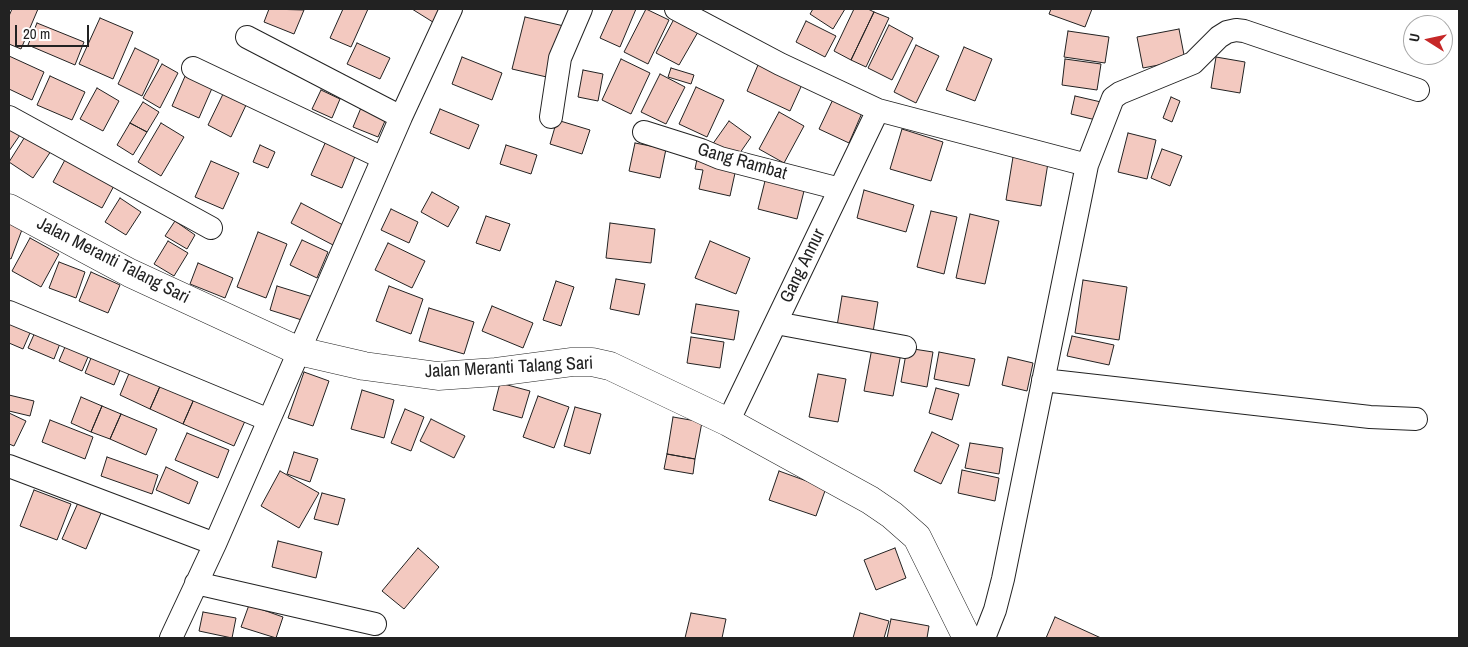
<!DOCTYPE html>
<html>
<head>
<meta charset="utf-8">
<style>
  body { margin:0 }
  #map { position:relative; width:1468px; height:647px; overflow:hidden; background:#fff; font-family:"Archivo Narrow",sans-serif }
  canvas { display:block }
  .frame { position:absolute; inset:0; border:10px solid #222; pointer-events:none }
  .north { position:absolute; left:1403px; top:15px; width:50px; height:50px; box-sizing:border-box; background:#fff; border:1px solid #a7a7a7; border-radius:50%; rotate:280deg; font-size:14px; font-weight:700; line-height:20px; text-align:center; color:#222 }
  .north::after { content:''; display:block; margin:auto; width:18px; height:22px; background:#c62828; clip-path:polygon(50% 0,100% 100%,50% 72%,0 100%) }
  .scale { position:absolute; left:15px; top:25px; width:74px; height:22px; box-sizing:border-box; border:2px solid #222; border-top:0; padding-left:6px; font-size:15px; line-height:18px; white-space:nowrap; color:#222; -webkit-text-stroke:4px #fff; paint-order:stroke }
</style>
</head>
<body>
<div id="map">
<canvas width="1468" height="647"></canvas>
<div class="frame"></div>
<div class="north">U</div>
<div class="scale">20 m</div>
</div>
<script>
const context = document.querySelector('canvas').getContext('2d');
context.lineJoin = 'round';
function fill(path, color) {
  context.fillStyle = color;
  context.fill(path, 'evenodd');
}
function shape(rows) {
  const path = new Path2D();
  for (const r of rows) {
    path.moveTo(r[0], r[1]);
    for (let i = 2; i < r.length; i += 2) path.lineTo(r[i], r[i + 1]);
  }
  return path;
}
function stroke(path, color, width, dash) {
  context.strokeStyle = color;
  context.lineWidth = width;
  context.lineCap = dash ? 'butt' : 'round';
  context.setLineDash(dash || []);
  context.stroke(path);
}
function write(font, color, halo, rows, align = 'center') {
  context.font = font + ' "Archivo Narrow",sans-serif';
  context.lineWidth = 4;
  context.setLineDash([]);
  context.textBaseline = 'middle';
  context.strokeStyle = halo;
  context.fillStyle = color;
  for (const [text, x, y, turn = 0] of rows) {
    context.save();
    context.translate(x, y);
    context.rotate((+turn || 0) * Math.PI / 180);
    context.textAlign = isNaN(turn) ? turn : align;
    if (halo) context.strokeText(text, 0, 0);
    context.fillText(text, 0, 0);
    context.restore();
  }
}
const building = shape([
  [12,9,38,9,21,49,9,44,9,16,12,9],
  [269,9,304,10,294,34,264,22,269,9],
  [343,9,368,9,351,47,330,38,343,9],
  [412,9,446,9,436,24,412,9],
  [613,9,636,9,620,47,600,38,613,9],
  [646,9,669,20,648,64,624,52,646,9],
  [813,9,845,9,833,29,810,14,813,9],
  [854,9,868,9,874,12,851,60,834,51,854,9],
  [1051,9,1092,9,1085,27,1049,14,1051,9],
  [874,12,889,18,866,67,851,60,874,12],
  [525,17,564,26,551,78,512,69,525,17],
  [100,18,133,32,113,79,79,64,100,18],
  [674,19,698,32,679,65,656,53,674,19],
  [806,21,836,36,825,57,796,42,806,21],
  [37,23,84,42,75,65,28,45,37,23],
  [889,25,913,38,892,80,868,68,889,25],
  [1179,29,1185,60,1143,68,1137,37,1179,29],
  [1068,31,1109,37,1105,63,1064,57,1068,31],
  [357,43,390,58,380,79,347,64,357,43],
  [916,45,939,56,916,103,894,92,916,45],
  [964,47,992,59,975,101,946,90,964,47],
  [135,48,159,60,142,96,118,84,135,48],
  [9,56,44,72,32,100,9,89,9,56],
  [462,57,502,73,492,100,452,84,462,57],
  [1216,57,1245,62,1240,93,1211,88,1216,57],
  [761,58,805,78,790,111,747,91,761,58],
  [621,59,650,73,631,114,602,100,621,59],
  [1065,59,1101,64,1097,90,1062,85,1065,59],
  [162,64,178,73,160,108,143,98,162,64],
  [671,68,694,75,691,84,668,77,671,68],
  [583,70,603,74,598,101,578,97,583,70],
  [186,74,213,86,199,118,172,106,186,74],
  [660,74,685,87,666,124,641,112,660,74],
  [50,76,85,92,72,120,37,105,50,76],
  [696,87,724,100,707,137,679,124,696,87],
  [97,88,119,101,103,131,80,119,97,88],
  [321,90,340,99,332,118,312,109,321,90],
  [224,92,247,103,231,137,208,125,224,92],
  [836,93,865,106,849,143,819,129,836,93],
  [1075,96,1101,102,1096,120,1071,114,1075,96],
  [1171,97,1180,101,1172,122,1163,118,1171,97],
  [143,102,159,112,147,132,130,123,143,102],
  [363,103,388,114,378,137,353,127,363,103],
  [440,109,479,125,469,149,430,133,440,109],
  [779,112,804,126,784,163,759,149,779,112],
  [557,120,590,130,582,154,550,144,557,120],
  [729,121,751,137,735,160,712,145,729,121],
  [130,123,147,132,133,155,117,145,130,123],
  [161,123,184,137,161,176,138,162,161,123],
  [9,126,20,135,9,151,9,126],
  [902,129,943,142,931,181,890,169,902,129],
  [28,132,53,148,33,178,9,162,28,132],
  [1128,133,1156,140,1147,179,1118,172,1128,133],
  [326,141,356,154,342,188,311,175,326,141],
  [635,143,666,149,660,178,629,171,635,143],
  [260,145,275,152,268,168,253,162,260,145],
  [506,145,537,155,531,174,500,164,506,145],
  [1162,149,1182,156,1170,186,1151,178,1162,149],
  [698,154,737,164,730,196,699,189,703,170,695,169,698,154],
  [1013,157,1048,163,1041,206,1006,200,1013,157],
  [66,158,115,184,102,208,53,182,66,158],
  [211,161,239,173,223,209,195,197,211,161],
  [766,177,805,187,797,219,758,209,766,177],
  [864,190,914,205,906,232,857,218,864,190],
  [432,192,459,207,448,227,421,212,432,192],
  [120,198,141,212,126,235,105,222,120,198],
  [301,203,343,225,333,245,291,223,301,203],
  [391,209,418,222,409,243,381,230,391,209],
  [931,211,957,217,944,274,917,267,931,211],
  [970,214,999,221,985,284,956,278,970,214],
  [486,216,510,224,500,251,476,243,486,216],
  [9,221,23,227,11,259,9,258,9,221],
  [175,221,195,235,187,249,165,236,175,221],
  [610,223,655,229,651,263,606,258,610,223],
  [258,232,287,244,266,298,237,287,258,232],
  [30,238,59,254,41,287,12,271,30,238],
  [302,240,328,252,317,278,290,265,302,240],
  [168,241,188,253,174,276,154,264,168,241],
  [710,241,750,258,736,294,695,278,710,241],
  [388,243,425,261,412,288,375,270,388,243],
  [59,262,85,272,76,298,49,288,59,262],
  [198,263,233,278,225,298,190,284,198,263],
  [91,272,120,285,108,313,79,301,91,272],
  [616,279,645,284,639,315,610,309,616,279],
  [1083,280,1127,287,1119,340,1075,333,1083,280],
  [556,281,574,287,561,326,543,320,556,281],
  [277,286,316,298,308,322,270,310,277,286],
  [389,286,423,299,411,334,376,321,389,286],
  [842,296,878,302,873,332,837,326,842,296],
  [696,304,739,311,734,340,691,333,696,304],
  [492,306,533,323,523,348,482,331,492,306],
  [429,308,474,322,464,354,419,341,429,308],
  [9,315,33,326,23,349,9,343,9,315],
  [36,330,61,341,54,359,28,348,36,330],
  [1072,336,1114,345,1109,365,1067,356,1072,336],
  [691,337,724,342,720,368,687,363,691,337],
  [68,340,91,350,82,371,59,361,68,340],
  [872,348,901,353,893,396,864,391,872,348],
  [907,348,933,352,927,387,901,382,907,348],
  [939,352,975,359,969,386,934,379,939,352],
  [93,353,122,365,114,385,85,373,93,353],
  [1008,357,1033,363,1027,391,1002,385,1008,357],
  [130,371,161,384,150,409,120,395,130,371],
  [304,372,329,381,313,426,288,418,304,372],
  [818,374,846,379,838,422,809,417,818,374],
  [500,383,530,391,522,418,493,410,500,383],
  [161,384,194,399,183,424,150,409,161,384],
  [936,388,959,394,952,420,929,413,936,388],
  [362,390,394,400,384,438,351,429,362,390],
  [9,395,34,401,30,416,9,411,9,395],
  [538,396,569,407,554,448,523,437,538,396],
  [81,397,102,406,91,432,71,423,81,397],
  [194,399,245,421,234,446,183,424,194,399],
  [102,406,121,414,110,439,91,432,102,406],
  [575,407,601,414,590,454,564,446,575,407],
  [405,409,424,417,411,451,391,443,405,409],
  [9,413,26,421,14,446,9,444,9,413],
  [121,414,157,429,146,455,110,439,121,414],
  [673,417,702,422,695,459,667,454,673,417],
  [431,419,465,436,454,458,420,441,431,419],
  [50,420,93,437,85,459,42,442,50,420],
  [932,432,959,445,941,484,914,471,932,432],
  [187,433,229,450,218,478,175,460,187,433],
  [970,443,1003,448,999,474,965,468,970,443],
  [294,452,318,459,310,482,287,474,294,452],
  [667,454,695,459,693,474,664,469,667,454],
  [107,457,158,475,152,494,101,476,107,457],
  [166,467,198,482,189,504,156,490,166,467],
  [962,470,999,478,995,501,958,493,962,470],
  [280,471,319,493,299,528,261,506,280,471],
  [779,471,826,488,816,516,769,500,779,471],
  [34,490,71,504,57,540,20,526,34,490],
  [322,493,345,499,338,525,314,519,322,493],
  [81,496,104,506,86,549,62,539,81,496],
  [278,541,322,552,316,578,272,567,278,541],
  [418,548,439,567,404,609,382,591,418,548],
  [895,548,906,578,876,590,864,560,895,548],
  [249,605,283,617,276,638,241,627,249,605],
  [203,612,236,618,232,638,199,631,203,612],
  [691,613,726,619,722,638,685,638,691,613],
  [860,613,889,621,884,638,853,638,860,613],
  [1055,617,1101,638,1046,638,1055,617],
  [891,619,929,626,927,638,887,638,891,619]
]);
fill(building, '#f3c9c0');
stroke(building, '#222', 1);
const minor = shape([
  [676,9,780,64,878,110,1087,165],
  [247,37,401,117],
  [193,68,383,158],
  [9,117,211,228],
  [551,117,560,58,581,9],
  [644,132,701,150,720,158,840,189],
  [9,312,269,420],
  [776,323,905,347],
  [1043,380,1370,417,1416,419],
  [728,422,878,110],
  [9,466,215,544],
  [196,583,375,624],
  [171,638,215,544,401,117,451,9],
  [984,638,995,610,1003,579,1087,165,1113,98,1120,93,1193,63,1219,37,1227,32,1236,30,1244,31,1418,90]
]);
const tertiary = shape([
  [9,208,130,273,299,351,364,366,438,376,496,372,572,362,592,362,610,366,728,422,870,500,892,515,917,537,967,638]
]);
stroke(minor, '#222', 24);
stroke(tertiary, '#222', 29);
stroke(minor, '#fff', 22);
stroke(tertiary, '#fff', 28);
write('18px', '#222', '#fff', [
  ["Gang Rambat",742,162,16],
  ["Jalan Meranti Talang Sari",113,261,27],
  ["Gang Annur",803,266,-64],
  ["Jalan Meranti Talang Sari",509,368,-3]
]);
</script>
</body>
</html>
